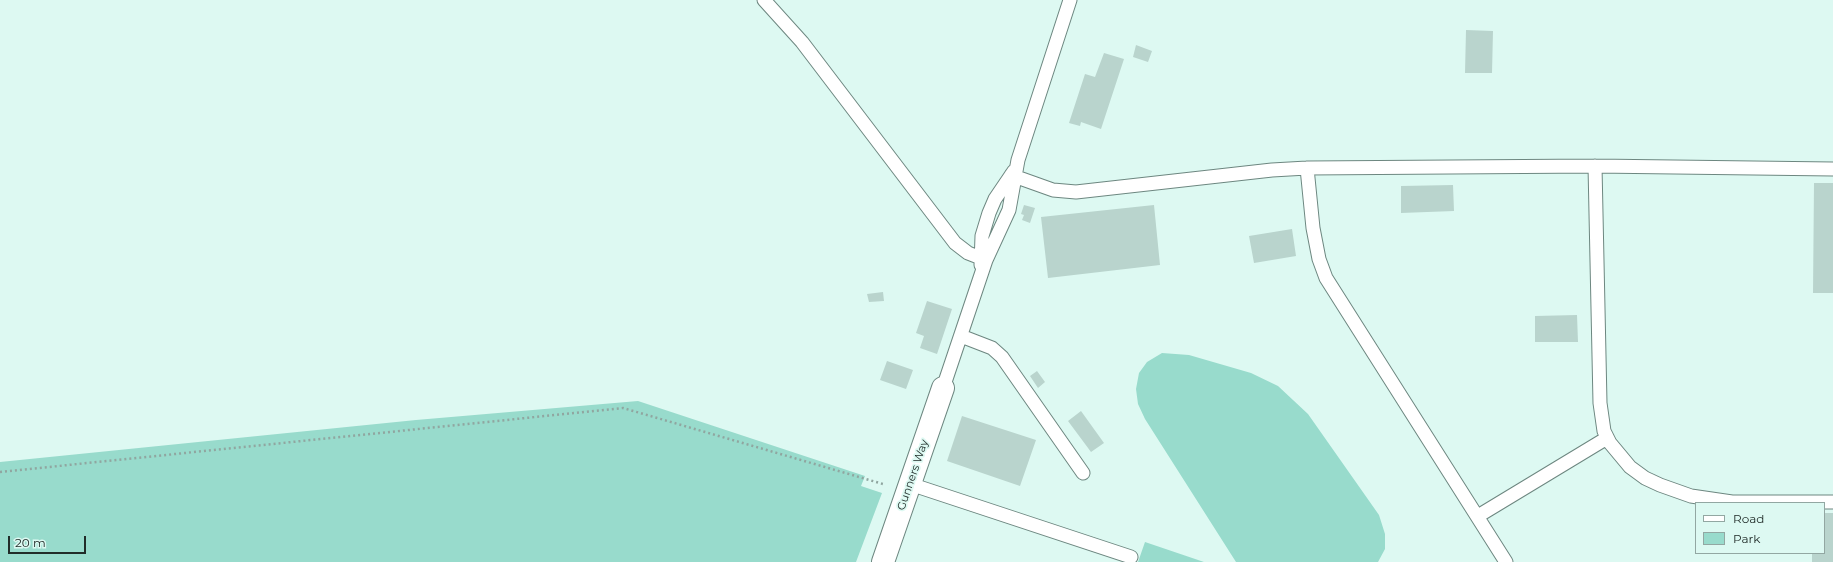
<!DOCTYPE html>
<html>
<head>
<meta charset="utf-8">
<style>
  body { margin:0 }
  #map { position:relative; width:1833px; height:562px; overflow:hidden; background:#ddf9f2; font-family:Montserrat,sans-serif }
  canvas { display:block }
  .legend { position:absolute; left:1695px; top:502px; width:130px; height:52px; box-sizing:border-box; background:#ddf9f2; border:1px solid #92a7a2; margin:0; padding:5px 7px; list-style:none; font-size:12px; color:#212c29 }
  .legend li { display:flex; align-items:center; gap:8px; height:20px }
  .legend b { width:20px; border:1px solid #92a7a2 }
  .scale { position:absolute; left:8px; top:536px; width:78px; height:18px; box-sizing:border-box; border:2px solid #212c29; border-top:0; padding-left:5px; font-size:12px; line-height:14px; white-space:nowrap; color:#212c29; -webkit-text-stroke:3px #ddf9f2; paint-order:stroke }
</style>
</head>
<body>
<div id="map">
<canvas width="1833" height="562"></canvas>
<ul class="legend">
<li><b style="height:5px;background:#fff"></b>Road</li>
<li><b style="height:11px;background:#98dbcc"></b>Park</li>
</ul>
<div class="scale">20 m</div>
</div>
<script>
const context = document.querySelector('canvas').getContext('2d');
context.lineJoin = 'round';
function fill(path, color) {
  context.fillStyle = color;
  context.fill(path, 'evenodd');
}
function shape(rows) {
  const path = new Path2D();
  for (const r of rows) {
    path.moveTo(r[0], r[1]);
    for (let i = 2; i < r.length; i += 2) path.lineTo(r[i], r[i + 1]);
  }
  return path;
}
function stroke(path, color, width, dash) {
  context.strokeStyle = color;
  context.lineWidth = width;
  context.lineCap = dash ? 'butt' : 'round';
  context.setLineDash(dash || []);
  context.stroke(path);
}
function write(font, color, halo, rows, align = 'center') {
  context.font = font + ' Montserrat,sans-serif';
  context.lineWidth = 3.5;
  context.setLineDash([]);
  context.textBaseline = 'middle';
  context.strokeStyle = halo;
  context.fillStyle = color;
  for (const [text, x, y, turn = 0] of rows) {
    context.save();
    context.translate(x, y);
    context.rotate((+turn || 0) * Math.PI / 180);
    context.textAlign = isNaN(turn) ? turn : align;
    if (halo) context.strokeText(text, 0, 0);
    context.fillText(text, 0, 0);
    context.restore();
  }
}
fill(shape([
  [1162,353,1189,355,1251,373,1278,386,1308,414,1379,515,1385,534,1385,549,1378,562,1236,562,1145,419,1138,404,1136,389,1139,373,1147,362],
  [638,401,865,476,861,486,882,493,856,562,0,562,0,462,416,420],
  [1145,542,1204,562,1138,562]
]), '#98dbcc');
fill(shape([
  [1466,30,1493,31,1492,73,1465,73],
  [1136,45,1152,51,1148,62,1133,57],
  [1104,53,1124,59,1101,129,1081,122,1080,126,1069,123,1085,74,1095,77],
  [1814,183,1833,183,1833,293,1813,293],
  [1453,185,1454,211,1401,213,1401,186],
  [1024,205,1035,208,1030,223,1022,220,1024,215,1021,214],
  [1154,205,1160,265,1048,278,1041,217],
  [1292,229,1296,256,1254,263,1249,236],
  [883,292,884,301,869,302,867,294],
  [927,301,952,309,937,354,920,348,924,336,916,333],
  [1577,315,1578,342,1535,342,1535,316],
  [887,361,913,370,906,389,880,380],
  [1037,371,1045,382,1038,388,1030,376],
  [1081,411,1104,443,1091,452,1068,421],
  [962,416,1036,440,1020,486,947,461],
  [1824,513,1833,513,1833,562,1812,562,1812,553,1824,553]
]), '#b9d4cd');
const lane = shape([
  [764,0,802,42,955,243,968,253,986,260],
  [1595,166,1600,403,1604,431,1610,443,1630,467,1645,478,1660,485,1691,496,1732,502,1833,502],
  [1307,168,1313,228,1319,259,1326,278,1506,562],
  [1011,175,1053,190,1076,192,1272,170,1307,168,1595,166,1833,169],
  [981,265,982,236,989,213,995,199,1014,171],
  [961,336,992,348,1002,357,1083,473],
  [943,388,986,260,1009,210,1018,160,1070,0],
  [910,484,1131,557],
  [1478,516,1607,438]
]);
const street = shape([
  [883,562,943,388]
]);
stroke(lane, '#6d8780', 15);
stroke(street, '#6d8780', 24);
stroke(shape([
  [0,472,623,408,883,484]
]), '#90a6a0', 2.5, [2, 3]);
stroke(lane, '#fff', 13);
stroke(street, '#fff', 22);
write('11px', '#212c29', '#ddf9f2', [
  ["Gunners Way",913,475,-71]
]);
</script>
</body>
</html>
